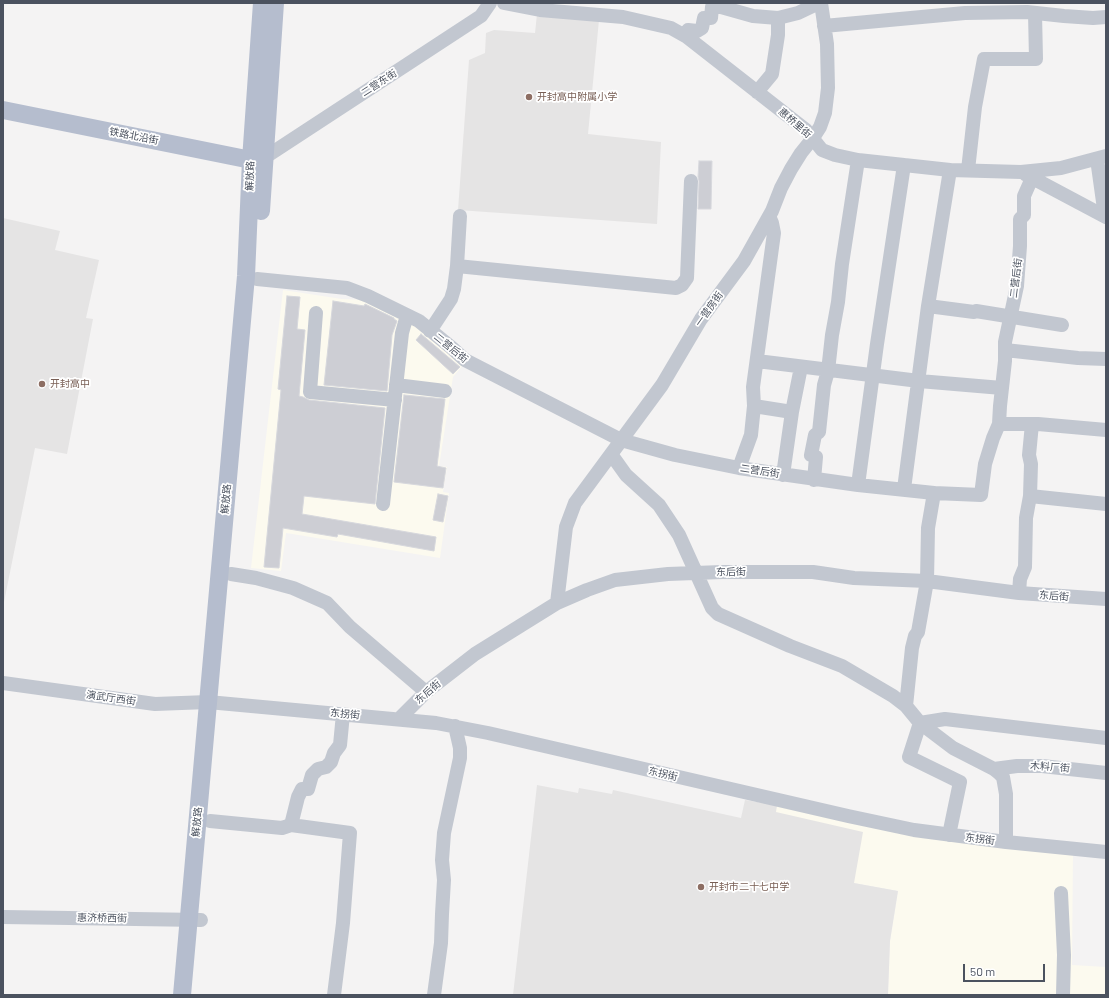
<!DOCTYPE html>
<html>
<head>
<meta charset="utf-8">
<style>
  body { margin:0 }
  #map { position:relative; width:1109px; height:998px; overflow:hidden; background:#f4f3f3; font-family:Barlow,sans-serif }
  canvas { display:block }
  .frame { position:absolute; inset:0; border:4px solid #4b525f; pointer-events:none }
  .scale { position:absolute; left:963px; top:964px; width:82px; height:18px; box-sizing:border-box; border:2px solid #4b525f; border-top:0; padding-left:5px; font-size:12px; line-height:14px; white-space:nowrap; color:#4b525f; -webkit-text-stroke:3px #fff; paint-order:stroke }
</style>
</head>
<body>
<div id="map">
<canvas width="1109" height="998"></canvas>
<div class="frame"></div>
<div class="scale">50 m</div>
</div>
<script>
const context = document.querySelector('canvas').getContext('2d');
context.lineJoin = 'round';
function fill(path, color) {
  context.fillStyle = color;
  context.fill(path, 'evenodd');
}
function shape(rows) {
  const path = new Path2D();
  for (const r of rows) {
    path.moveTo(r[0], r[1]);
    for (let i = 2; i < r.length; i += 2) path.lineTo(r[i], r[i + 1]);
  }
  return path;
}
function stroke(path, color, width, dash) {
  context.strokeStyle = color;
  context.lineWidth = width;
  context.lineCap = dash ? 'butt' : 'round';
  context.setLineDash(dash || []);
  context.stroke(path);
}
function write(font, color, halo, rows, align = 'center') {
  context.font = font + ' Barlow,"Noto Sans SC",sans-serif';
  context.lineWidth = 3.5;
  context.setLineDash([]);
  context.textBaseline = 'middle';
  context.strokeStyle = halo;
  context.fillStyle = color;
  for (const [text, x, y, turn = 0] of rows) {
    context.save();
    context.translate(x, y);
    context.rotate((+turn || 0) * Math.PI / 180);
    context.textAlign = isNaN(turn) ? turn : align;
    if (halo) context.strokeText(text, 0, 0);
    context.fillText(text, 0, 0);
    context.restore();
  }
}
fill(shape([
  [283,290,342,299,367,300,417,324,463,365,453,377,439,466,447,467,443,492,449,493,440,558,286,533,281,571,251,568],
  [777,805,1073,852,1072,965,1106,967,1106,995,888,995,890,941,898,891,854,883,775,812]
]), '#fcfaef');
fill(shape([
  [537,14,599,20,588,134,661,142,657,224,458,210,469,60,485,53,486,33,494,30,535,33],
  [3,218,60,231,55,250,99,260,86,318,93,319,67,454,35,448,3,607],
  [537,785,578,793,579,788,612,794,613,790,741,818,745,800,777,805,776,812,863,832,854,883,898,891,890,941,888,995,513,995]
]), '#e5e4e4');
const building = shape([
  [699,161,712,161,711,209,698,209,699,181,698,177,699,161],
  [287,296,300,297,297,329,305,330,299,396,303,397,309,400,385,408,375,504,304,496,302,514,436,537,434,551,338,534,337,537,283,528,279,568,264,567,281,390,278,389,287,296],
  [333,301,364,306,365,304,394,318,394,319,397,321,392,335,387,391,324,385,333,301],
  [421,334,460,367,453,374,416,340,421,334],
  [404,395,445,399,437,466,446,468,443,488,394,482,404,395],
  [438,494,448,496,443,522,433,520,438,494]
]);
fill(building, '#cdced4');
stroke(building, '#d7d8dd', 1);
stroke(shape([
  [504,3,540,10,623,17,671,28,687,37,806,130,822,150,835,155,858,160,950,170,1021,172,1061,168,1106,156],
  [824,26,965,13,1027,12,1064,16,1093,18,1106,17],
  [687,37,688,30,697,31,702,28,704,18,711,18,712,7,721,7,753,16,778,18,798,13,819,3],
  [757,92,772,74,778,35,778,18],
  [264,158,481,16,490,3],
  [1097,159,1105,216],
  [968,170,975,107,984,59,1036,59,1035,13],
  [1025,174,1106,217],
  [457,266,676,288,682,285,687,278,691,181],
  [257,279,347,288,368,296,419,321,452,348,465,360,621,440,675,455,739,468,858,485,934,493,981,495,985,464,993,438,999,424,1000,406,1005,361,1005,342,1017,286,1020,246,1020,219,1024,215,1024,196,1032,178],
  [928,306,974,312,976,311,1062,325],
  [316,313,310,392,395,400],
  [430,331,451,299,454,289,457,266,460,216],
  [1005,350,1078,358,1106,359],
  [757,361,919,381,1002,388],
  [396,385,445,391],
  [754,406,792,412],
  [999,424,1038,424,1106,430],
  [611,454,626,475,659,505,679,535,712,608,718,614,790,646,842,666,893,696,906,706,920,723,953,748,994,769,999,773,1003,777,1006,794,1006,842],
  [739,468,751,435,754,406,753,387,774,233,772,223,769,216],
  [783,475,792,412,801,367],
  [814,480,816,457,811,455,815,435,819,432,824,385,828,371,832,335,838,302,842,264,858,160],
  [858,485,877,344,904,165],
  [904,489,928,306,950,170],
  [1030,496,1106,504],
  [383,504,402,333,407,315],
  [231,574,256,578,293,588,327,603,350,627,426,692],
  [1019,593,1020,579,1025,567,1026,518,1030,496,1031,464,1029,455,1032,424],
  [557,603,566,527,575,503,662,385,701,319,744,261,772,211,781,188,791,169,801,153,813,138,820,127,825,113,828,88,827,44,821,3],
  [3,683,155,704,208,702,436,723,488,733,848,816,914,830,1006,842,1106,852],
  [906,706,912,648,915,636,918,632,927,581,928,528,934,493],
  [399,719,426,692,475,654,557,603,587,590,615,580,668,574,722,572,813,572,854,578,927,581,1019,593,1106,599],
  [994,769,1017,766,1042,766,1106,773],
  [210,821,282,828,291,825,350,833,343,923,334,995],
  [291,825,298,797,302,789,308,789,312,775,318,769,326,767,331,762,334,753,340,745,343,714],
  [949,835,960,782,909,757,920,723,945,719,1106,738],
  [1061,893,1064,955,1063,995],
  [3,917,201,920],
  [434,995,441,943,442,914,444,880,442,860,444,833,460,758,460,748,455,726]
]), '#c2c7d0', 14);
stroke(shape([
  [3,110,251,160,261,159],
  [261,211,275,3],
  [182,995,246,276,251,160,262,3]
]), '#b5bdce', 18);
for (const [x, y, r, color] of [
  [529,97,4,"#8d6e63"],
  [42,384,4,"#8d6e63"],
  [701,887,4,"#8d6e63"]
]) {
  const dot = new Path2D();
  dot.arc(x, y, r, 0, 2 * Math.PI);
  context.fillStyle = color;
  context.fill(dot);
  stroke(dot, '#fff', 1.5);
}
write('10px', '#4b525f', '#fff', [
  ["二营东街",379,83,-33],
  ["惠桥里街",795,123,41],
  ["铁路北沿街",134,136,11],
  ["解放路",250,176,-88],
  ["二营后街",1016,278,-83],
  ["一营房街",709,309,-55],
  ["二营后街",451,348,39],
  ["二营后街",760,471,9],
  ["解放路",226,499,-85],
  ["东后街",731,572,-1],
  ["东后街",1054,596,4],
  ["东后街",428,692,-41],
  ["演武厅西街",111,698,8],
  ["东拐街",345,714,5],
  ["木料厂街",1050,767,4],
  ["东拐街",663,774,13],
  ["解放路",197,822,-85],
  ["东拐街",980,839,7],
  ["惠济桥西街",102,918,1]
]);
write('10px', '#785e54', '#fff', [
  ["开封高中附属小学",537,97],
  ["开封高中",50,384],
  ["开封市二十七中学",709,887]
], 'left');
</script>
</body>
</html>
